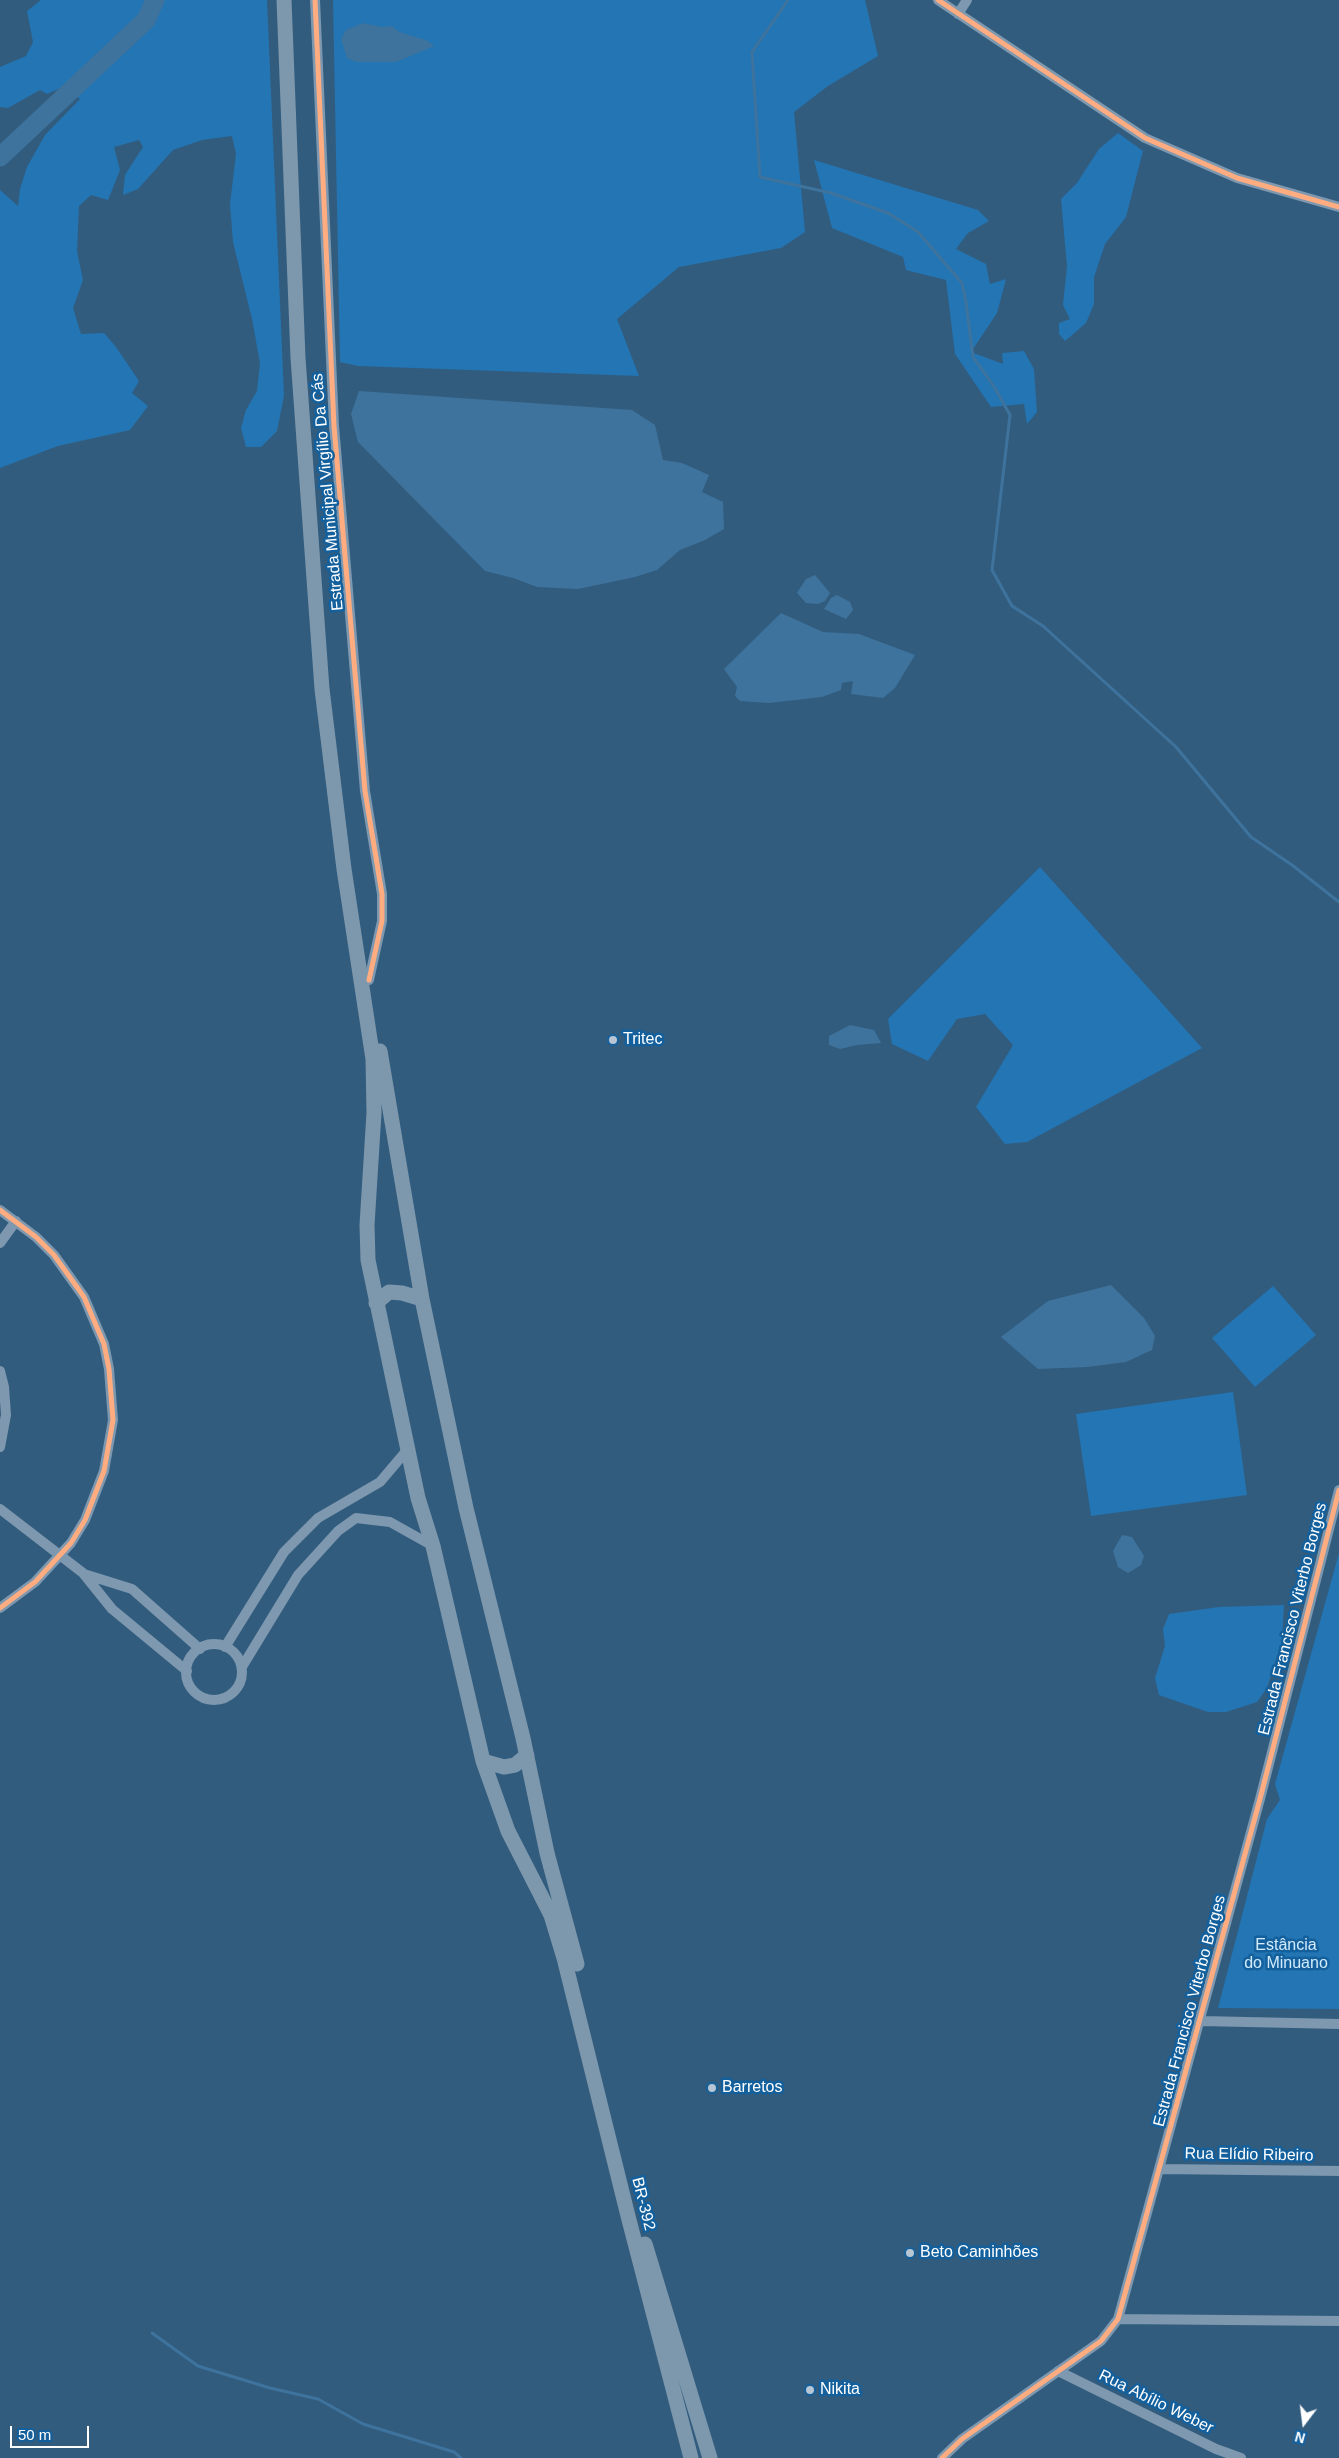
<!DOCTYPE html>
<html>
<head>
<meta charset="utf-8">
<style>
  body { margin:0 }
  #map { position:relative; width:1339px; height:2458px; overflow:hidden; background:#325c7e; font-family:Arial,sans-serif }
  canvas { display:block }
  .north { position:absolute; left:1279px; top:2398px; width:50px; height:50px; -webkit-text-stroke:4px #13609d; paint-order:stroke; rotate:195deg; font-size:14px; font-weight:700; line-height:20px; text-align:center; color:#fff }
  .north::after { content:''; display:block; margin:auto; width:18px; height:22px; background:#fff; clip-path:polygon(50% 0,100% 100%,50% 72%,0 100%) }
  .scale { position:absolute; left:10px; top:2426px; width:79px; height:22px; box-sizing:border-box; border:2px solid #fff; border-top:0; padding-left:6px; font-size:15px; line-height:18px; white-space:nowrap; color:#fff; -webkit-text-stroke:4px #13609d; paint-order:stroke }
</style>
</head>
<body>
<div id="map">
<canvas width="1339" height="2458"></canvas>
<div class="north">N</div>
<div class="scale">50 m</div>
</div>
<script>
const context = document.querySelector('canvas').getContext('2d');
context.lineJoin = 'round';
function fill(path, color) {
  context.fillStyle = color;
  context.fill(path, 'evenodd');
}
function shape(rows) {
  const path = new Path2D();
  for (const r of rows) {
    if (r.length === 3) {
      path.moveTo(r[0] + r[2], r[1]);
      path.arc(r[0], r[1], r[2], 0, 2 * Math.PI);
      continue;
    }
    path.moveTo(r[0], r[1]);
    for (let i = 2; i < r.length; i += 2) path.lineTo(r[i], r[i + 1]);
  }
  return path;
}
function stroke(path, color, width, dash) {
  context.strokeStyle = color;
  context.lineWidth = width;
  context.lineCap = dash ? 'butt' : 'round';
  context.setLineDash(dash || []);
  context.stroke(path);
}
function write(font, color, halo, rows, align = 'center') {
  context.font = font + ' Arial,sans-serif';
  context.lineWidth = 5;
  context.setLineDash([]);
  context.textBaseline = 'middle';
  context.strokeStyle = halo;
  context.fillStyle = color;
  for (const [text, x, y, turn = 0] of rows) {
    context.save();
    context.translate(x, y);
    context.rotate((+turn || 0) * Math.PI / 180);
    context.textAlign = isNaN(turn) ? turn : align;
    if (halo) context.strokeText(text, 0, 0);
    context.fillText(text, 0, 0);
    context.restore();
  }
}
fill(shape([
  [41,0,267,0,284,396,277,431,261,447,246,447,241,428,246,410,257,391,260,363,252,319,233,242,230,204,236,154,232,136,202,140,173,150,138,189,123,195,125,175,143,147,139,140,114,147,120,170,108,200,91,195,79,206,77,251,83,280,73,308,81,334,104,333,116,347,139,381,132,393,148,406,130,430,58,446,0,468,0,190,18,206,20,189,27,167,45,135,80,99,63,87,47,94,40,90,8,108,0,107,0,67,26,56,33,42,27,11],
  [333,0,865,0,878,56,828,86,794,112,805,232,781,248,679,267,617,319,639,376,358,366,340,362],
  [1118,133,1143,151,1126,217,1105,244,1094,277,1094,304,1086,323,1065,341,1059,334,1059,323,1070,319,1063,305,1067,266,1061,199,1077,183,1099,149],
  [814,160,978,210,989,221,968,233,956,249,986,264,990,284,1006,279,997,313,971,352,1003,364,1002,353,1024,351,1034,369,1037,412,1027,424,1024,404,991,407,955,354,946,280,906,270,903,257,832,228],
  [1040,867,1202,1048,1027,1142,1005,1144,976,1107,1013,1045,985,1014,957,1019,928,1061,892,1044,888,1019],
  [1273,1286,1316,1335,1255,1387,1212,1338],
  [1233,1392,1247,1495,1091,1516,1076,1414],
  [1339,1553,1339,2009,1218,2008,1267,1819,1280,1800,1275,1784],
  [1284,1605,1282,1641,1267,1688,1257,1702,1226,1712,1208,1712,1159,1695,1155,1678,1165,1646,1163,1629,1169,1614,1219,1607]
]), '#2475b3');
fill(shape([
  [363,23,382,27,392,26,399,32,426,40,434,46,396,62,356,62,347,58,341,39,346,30],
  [359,391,632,410,655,425,663,460,682,463,709,475,702,492,723,502,724,529,705,540,680,550,657,570,635,577,578,589,537,587,513,578,485,571,358,442,351,414],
  [815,575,830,593,825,601,818,604,806,603,797,593,806,579],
  [837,595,850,602,853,610,846,619,824,609,831,598],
  [781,613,823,632,859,634,915,655,895,688,883,698,851,694,853,681,842,683,841,690,822,697,769,703,740,701,735,696,737,687,724,669],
  [850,1025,874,1030,881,1043,857,1045,840,1049,829,1045,829,1036],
  [1111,1285,1144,1318,1155,1336,1152,1350,1126,1362,1087,1367,1038,1369,1001,1337,1048,1301],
  [1122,1535,1132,1537,1144,1556,1141,1565,1128,1573,1118,1567,1113,1551]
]), '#3e739d');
stroke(shape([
  [788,0,752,52,760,177,831,193,888,213,918,232,962,283,966,302,973,357,995,388,1010,415,992,570,1012,606,1043,626,1176,747,1251,837,1292,865,1339,902],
  [152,2333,198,2366,270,2388,318,2399,363,2424,454,2452,461,2458]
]), '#3e739d', 3);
stroke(shape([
  [0,157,146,20,155,0]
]), '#3e739d', 19);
stroke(shape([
  [315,0,334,426,365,791,382,894,382,921,369,980],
  [938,0,1145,138,1237,178,1339,207],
  [958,14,967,0],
  [0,1210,36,1237,54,1255,84,1297,104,1344,109,1369,113,1420,104,1471,85,1520,71,1543,35,1582,0,1608],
  [0,1243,16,1221],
  [0,1371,4,1387,6,1415,0,1447],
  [0,1509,83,1573,112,1609,187,1671],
  [84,1574,132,1589,200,1649],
  [214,1672,28],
  [225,1647,284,1552,318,1518,380,1482,408,1449],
  [242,1667,298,1575,338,1531,356,1518,390,1522,433,1546],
  [1201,2021,1339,2024],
  [1159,2169,1339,2171],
  [1118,2319,1339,2321],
  [1058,2371,1216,2449,1241,2458],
  [942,2458,962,2439,1101,2341,1118,2319,1260,1799,1339,1490]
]), '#7d98af', 10);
stroke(shape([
  [284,0,298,358,322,689,344,869,373,1059,374,1113,367,1225,368,1260,418,1498,433,1546,483,1761,508,1831,551,1915,564,1958,628,2216,691,2458],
  [380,1051,422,1299,466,1508,523,1738,547,1853,577,1964],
  [376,1303,389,1292,402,1293,422,1299],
  [483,1761,504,1767,515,1765,527,1755],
  [645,2244,710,2458]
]), '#7d98ad', 15);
stroke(shape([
  [315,0,334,426,365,791,382,894,382,921,369,980],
  [938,0,1145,138,1237,178,1339,207],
  [0,1210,36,1237,54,1255,84,1297,104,1344,109,1369,113,1420,104,1471,85,1520,71,1543,35,1582,0,1608],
  [942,2458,962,2439,1101,2341,1118,2319,1260,1799,1339,1490]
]), '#ffac80', 5);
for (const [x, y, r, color] of [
  [613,1040,5,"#b7c6d2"],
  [712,2088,5,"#b7c6d2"],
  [910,2253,5,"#b7c6d2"],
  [810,2390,5,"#b7c6d2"]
]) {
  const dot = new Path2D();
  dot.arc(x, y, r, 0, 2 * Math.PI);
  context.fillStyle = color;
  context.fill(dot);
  stroke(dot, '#13609d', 2);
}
write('16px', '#fff', '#13609d', [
  ["Estrada Municipal Virgílio Da Cás",328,492,-95],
  ["Estrada Francisco Viterbo Borges",1293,1619,-76],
  ["Estrada Francisco Viterbo Borges",1190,2011,-75],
  ["Rua Elídio Ribeiro",1249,2155,1],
  ["BR-392",643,2204,76],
  ["Rua Abílio Weber",1156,2402,26]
]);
write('16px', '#fff', '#13609d', [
  ["Tritec",623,1040],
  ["Barretos",722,2088],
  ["Beto Caminhões",920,2253],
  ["Nikita",820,2390]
], 'left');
write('16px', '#d2ebfd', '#13609d', [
  ["Estância",1286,1946],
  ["do Minuano",1286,1964]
]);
</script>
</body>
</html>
